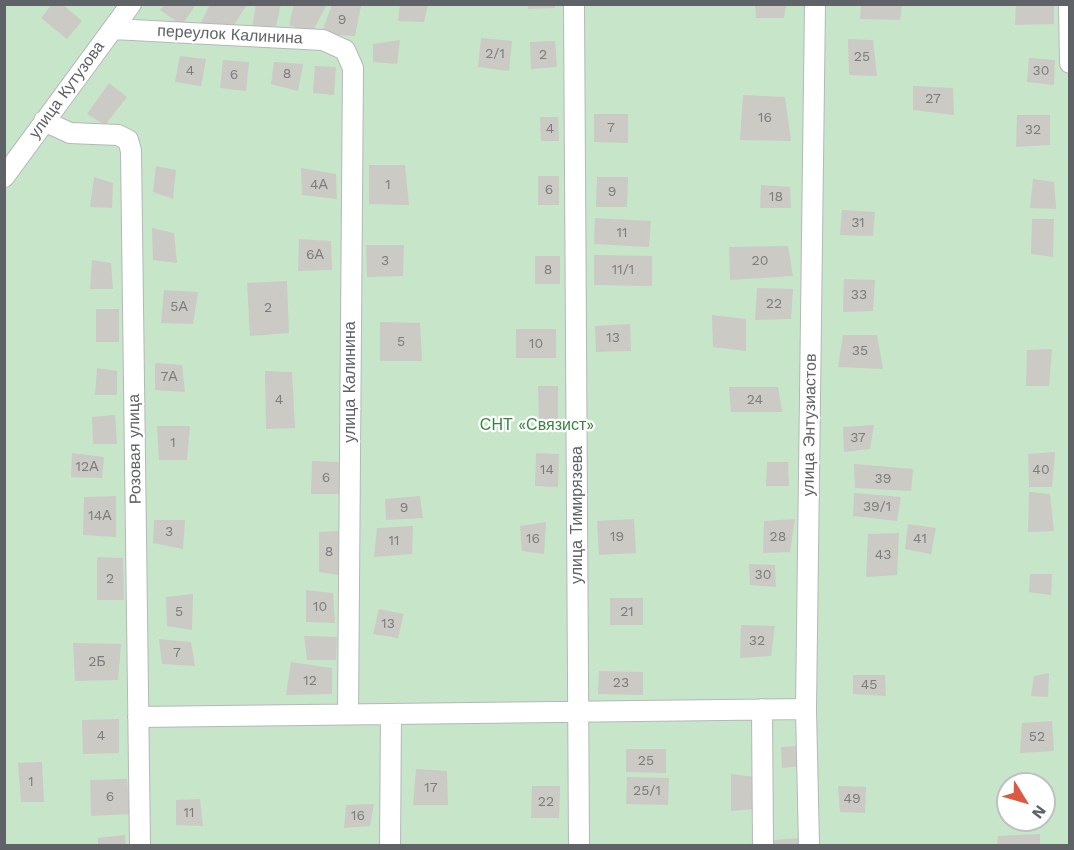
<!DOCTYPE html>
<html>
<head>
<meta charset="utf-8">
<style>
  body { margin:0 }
  #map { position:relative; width:1074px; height:850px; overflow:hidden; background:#f0efe8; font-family:"Work Sans",sans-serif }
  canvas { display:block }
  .frame { position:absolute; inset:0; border:6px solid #5f6267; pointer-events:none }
  .north { position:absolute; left:996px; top:772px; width:60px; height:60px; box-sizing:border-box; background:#fff; border:2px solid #bfc0c2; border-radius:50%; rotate:127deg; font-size:16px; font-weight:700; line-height:24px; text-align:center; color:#5f6267 }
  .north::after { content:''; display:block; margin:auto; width:21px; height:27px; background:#dd5942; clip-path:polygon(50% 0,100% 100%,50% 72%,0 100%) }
</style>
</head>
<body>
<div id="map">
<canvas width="1074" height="850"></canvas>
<div class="frame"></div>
<div class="north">N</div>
</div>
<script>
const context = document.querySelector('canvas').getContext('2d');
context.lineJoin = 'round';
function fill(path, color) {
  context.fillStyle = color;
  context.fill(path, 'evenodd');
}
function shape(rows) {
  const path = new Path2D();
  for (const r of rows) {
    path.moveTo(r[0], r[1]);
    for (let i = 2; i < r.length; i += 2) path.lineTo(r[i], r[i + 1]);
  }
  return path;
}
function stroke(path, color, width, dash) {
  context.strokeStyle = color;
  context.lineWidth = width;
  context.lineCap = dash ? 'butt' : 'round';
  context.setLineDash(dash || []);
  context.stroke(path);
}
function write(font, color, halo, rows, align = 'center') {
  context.font = font + ' "Work Sans",sans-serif';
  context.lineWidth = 4.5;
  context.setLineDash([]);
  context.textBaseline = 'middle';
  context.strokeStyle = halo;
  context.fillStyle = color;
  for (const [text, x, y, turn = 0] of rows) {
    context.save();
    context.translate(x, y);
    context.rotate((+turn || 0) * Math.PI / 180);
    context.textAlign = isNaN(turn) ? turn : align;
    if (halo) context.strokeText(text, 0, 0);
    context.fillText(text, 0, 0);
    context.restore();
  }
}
fill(shape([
  [5,5,1069,5,1069,845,5,846],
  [1008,784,1044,784,1044,820,1008,820]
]), '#c7e5c9');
fill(shape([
  [52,4,62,4,82,21,67,39,41,18],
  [165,4,196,4,182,25,160,10],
  [210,4,244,4,246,6,231,30,199,27],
  [256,4,281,4,276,26,252,29],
  [294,4,327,4,312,33,289,25],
  [400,4,428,4,424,22,398,21],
  [528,4,555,4,555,8,528,9],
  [755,4,786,4,784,18,756,18],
  [1016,4,1054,4,1054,24,1015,25],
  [332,5,361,6,355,36,321,34],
  [861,5,902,5,900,20,860,19],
  [481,38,512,41,509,71,478,67],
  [848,39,873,40,877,76,849,75],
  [400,40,397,64,373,62,373,44],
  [555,41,557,67,531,69,530,42],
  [180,56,206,59,201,86,175,82],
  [1029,58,1055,60,1054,85,1027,82],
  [223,60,249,62,246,91,220,88],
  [274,62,303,64,298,91,271,84],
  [315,66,336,67,334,95,313,93],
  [109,83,127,97,105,125,87,114],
  [913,86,953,88,954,115,913,110],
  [743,95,785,97,791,141,740,140],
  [594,114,628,114,628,143,594,142],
  [1017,115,1050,115,1050,145,1016,147],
  [540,117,558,117,559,141,541,141],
  [369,165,405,165,409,205,369,204],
  [156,166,176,170,173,199,153,192],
  [301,168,336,174,337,199,302,195],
  [538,176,559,176,559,205,538,205],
  [94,177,113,183,112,208,90,207],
  [597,177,628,177,627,207,596,207],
  [1033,179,1054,182,1056,209,1030,208],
  [761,185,790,187,791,208,760,208],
  [842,210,875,212,873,236,840,235],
  [595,218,651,221,649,247,594,244],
  [1032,219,1054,219,1053,257,1031,254],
  [152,228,174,233,177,263,153,260],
  [299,239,331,241,332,270,298,271],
  [366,245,404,245,403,276,367,277],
  [788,246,793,276,730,280,729,247],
  [594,255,652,256,652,286,594,285],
  [535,256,560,256,560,284,535,284],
  [92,260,111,263,113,289,90,289],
  [844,279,875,280,873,311,843,312],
  [287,281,289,333,250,336,247,283],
  [757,288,793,289,791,319,755,320],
  [164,290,198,292,193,324,161,323],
  [96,309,119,309,119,342,96,342],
  [712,315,746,319,746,351,713,347],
  [380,322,420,323,422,361,380,361],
  [630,324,631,351,596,352,595,326],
  [516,329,556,329,556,358,516,358],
  [843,335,877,335,883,369,838,367],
  [1052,349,1049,386,1026,386,1027,350],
  [155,363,182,365,185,392,155,390],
  [97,368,117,371,117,395,95,395],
  [265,371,292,372,295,428,266,429],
  [538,386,558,386,558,423,539,423],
  [729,387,778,387,782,412,731,412],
  [115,415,117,444,93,444,92,417],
  [874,425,870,449,844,452,843,427],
  [157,426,190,426,187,460,159,460],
  [1055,452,1052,487,1029,487,1028,454],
  [72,453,104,457,102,478,71,477],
  [536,453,559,454,558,487,535,486],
  [312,461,340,462,342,494,311,494],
  [767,462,788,462,789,486,766,486],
  [854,464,913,469,911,491,855,488],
  [1029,492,1050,494,1054,531,1028,532],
  [854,493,901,497,897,521,853,516],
  [116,496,116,537,83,535,84,497],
  [420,496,423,518,386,520,385,499],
  [634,519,636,553,599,555,597,521],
  [795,519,790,552,763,553,764,521],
  [154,520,185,520,183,549,153,543],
  [546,522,544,554,522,551,520,526],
  [908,524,936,528,931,554,905,549],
  [413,526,412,554,374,557,377,528],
  [339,531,339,575,319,572,319,532],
  [899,533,897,575,866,577,868,534],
  [97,557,123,558,124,600,97,600],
  [749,564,775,565,776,587,750,585],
  [1030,574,1052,574,1051,595,1029,592],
  [306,590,333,593,335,623,306,622],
  [193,594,192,630,167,626,166,597],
  [610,598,643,598,643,625,610,625],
  [379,609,404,614,398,638,373,634],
  [741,625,775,626,771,656,740,658],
  [304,636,337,637,336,660,307,660],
  [159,639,191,642,195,666,162,664],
  [73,643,121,644,118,680,75,681],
  [291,662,332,668,332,694,286,695],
  [599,671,643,672,643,695,598,694],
  [1049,673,1048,697,1031,696,1034,676],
  [853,675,885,675,886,696,853,694],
  [119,719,119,753,83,754,82,720],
  [1052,721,1054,751,1020,753,1022,723],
  [800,746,803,766,782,768,781,747],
  [626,749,666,749,666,773,626,772],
  [42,762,44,802,21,802,18,763],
  [416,769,447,771,448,805,413,805],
  [731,774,755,777,753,809,731,811],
  [627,777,669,778,668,805,626,804],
  [127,779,130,814,91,816,90,780],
  [532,786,560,786,559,818,531,818],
  [838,786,866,787,865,813,840,812],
  [200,799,203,826,176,825,176,800],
  [374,804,370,826,344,828,346,805],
  [1040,834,1040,846,997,846,998,836],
  [125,835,126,846,98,846,98,838],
  [799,838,799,846,774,846,774,840]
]), '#cccac5');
const street = shape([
  [574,4,579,846],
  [1069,4,1070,63],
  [113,29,323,40,345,50,353,68,348,714],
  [44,121,70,133,118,135,128,140,131,151,140,846],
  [4,177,131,4],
  [762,709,763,846],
  [138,717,806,709],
  [390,846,391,714],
  [809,846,806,709,815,4]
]);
stroke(street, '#b5b7bb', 22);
stroke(street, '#fff', 20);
write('14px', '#7a7c7e', null, [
  ["9",342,20],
  ["2/1",495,54],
  ["2",543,55],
  ["25",862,57],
  ["4",190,71],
  ["30",1041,71],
  ["8",287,74],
  ["6",234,75],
  ["27",933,99],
  ["16",765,118],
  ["7",611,128],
  ["4",550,129],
  ["32",1033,130],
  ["4А",319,185],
  ["1",388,185],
  ["6",549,190],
  ["9",612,192],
  ["18",776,197],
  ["31",858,223],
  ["11",622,233],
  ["6А",315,255],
  ["3",385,261],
  ["20",760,261],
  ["8",548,270],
  ["11/1",623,270],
  ["33",859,295],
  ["22",774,304],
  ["5А",179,307],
  ["2",268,308],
  ["13",613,338],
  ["5",401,342],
  ["10",536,344],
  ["35",860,351],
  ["7А",169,377],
  ["4",279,400],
  ["24",755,400],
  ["37",858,438],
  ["1",173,443],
  ["12А",87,467],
  ["14",547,470],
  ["40",1041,470],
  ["6",326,478],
  ["39",883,479],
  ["39/1",877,507],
  ["9",404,508],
  ["14А",100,516],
  ["3",169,532],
  ["19",617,537],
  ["28",778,537],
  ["16",533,539],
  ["41",920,539],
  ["11",394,541],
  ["8",329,552],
  ["43",883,555],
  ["30",763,575],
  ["2",110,579],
  ["10",320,607],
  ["5",179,612],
  ["21",627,612],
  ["13",388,624],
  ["32",757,641],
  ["7",177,653],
  ["2Б",97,662],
  ["12",310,681],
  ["23",621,683],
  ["45",869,685],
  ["4",101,736],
  ["52",1037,737],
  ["25",646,761],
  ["1",31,782],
  ["17",431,788],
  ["25/1",647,791],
  ["6",110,797],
  ["49",852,799],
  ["22",546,802],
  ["11",189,813],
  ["16",358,816]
]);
write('16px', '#5f6267', '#fff', [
  ["переулок Калинина",230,35,3],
  ["улица Кутузова",67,90,-54],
  ["улица Калинина",350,382,-90],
  ["улица Энтузиастов",810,425,-89],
  ["Розовая улица",135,449,-91],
  ["улица Тимирязева",577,515,-90]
]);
write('16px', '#3c8144', '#fff', [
  ["СНТ «Связист»",537,425]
]);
</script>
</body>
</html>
